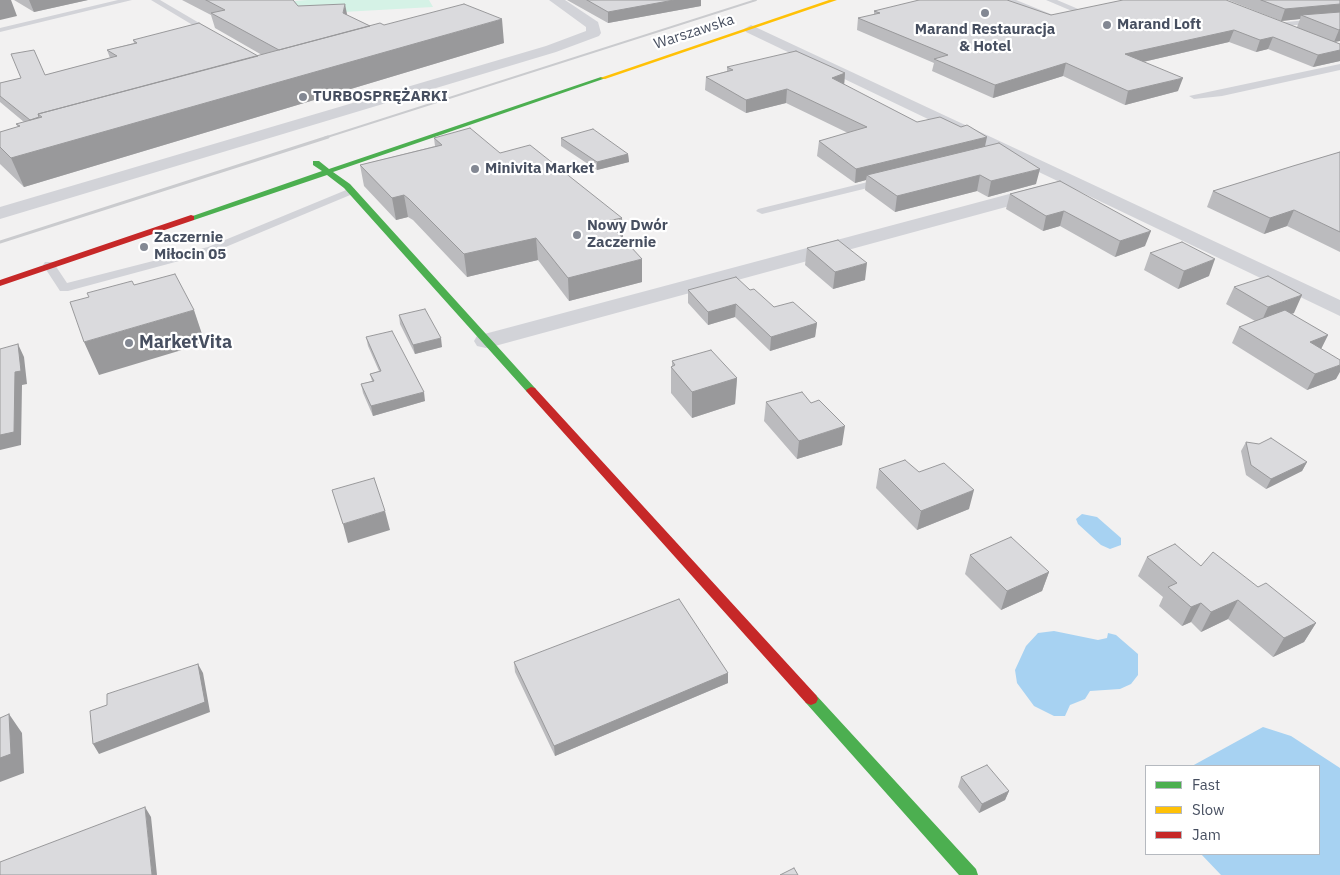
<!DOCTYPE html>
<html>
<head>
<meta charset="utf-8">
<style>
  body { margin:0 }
  #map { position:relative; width:1340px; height:875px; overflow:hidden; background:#f2f1f1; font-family:"IBM Plex Sans",sans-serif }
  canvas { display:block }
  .legend { position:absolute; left:1145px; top:765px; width:175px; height:90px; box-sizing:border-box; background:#fff; border:1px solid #b5b9bf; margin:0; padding:6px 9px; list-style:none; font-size:15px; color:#474f60 }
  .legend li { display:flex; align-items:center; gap:10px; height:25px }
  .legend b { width:25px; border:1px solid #b5b9bf }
</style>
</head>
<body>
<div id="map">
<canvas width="1340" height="875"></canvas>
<ul class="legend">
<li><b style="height:6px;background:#4caf50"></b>Fast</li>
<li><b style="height:6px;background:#ffc107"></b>Slow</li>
<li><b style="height:6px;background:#c62828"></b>Jam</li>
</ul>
</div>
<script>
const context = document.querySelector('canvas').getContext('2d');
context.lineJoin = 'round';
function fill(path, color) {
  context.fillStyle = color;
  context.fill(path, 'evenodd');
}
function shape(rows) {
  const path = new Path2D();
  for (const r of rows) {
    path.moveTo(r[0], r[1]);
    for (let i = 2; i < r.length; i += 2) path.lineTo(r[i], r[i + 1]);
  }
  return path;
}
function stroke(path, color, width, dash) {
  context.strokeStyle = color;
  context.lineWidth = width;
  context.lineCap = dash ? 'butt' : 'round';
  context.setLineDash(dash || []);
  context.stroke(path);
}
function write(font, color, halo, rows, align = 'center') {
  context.font = font + ' "IBM Plex Sans",sans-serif';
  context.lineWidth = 4.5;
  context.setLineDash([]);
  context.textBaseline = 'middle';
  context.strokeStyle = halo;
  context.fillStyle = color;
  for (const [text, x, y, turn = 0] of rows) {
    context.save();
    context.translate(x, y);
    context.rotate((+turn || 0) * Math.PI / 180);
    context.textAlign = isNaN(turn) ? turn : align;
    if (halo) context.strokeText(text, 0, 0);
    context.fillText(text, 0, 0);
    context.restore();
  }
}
fill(shape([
  [307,0,429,0,433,7,289,15,272,3]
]), '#d5f2e6');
fill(shape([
  [1082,514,1097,517,1121,538,1121,545,1110,549,1101,545,1078,524,1076,519],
  [1054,631,1098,640,1107,638,1108,633,1116,635,1138,654,1138,675,1131,684,1120,689,1090,691,1085,699,1070,705,1065,716,1054,716,1034,706,1017,683,1015,670,1026,646,1038,633],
  [1263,727,1291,736,1340,768,1340,875,1221,875,1201,854,1319,854,1319,766,1192,766]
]), '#a7d2f2');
fill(shape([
  [118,0,132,0,0,32,0,28,118,0],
  [151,0,160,0,218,34,211,36,151,0],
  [1005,0,1016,0,1058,17,1051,19,1005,0],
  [1046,0,1057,0,1090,14,1074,19,1074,15,1079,14,1046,0],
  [1340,17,1340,21,1275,27,1271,25,1275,23,1340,17],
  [1340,64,1340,70,1222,96,1194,99,1189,96,1340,64],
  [884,178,888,179,888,183,762,214,756,211,758,209,884,178],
  [351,188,355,189,355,193,216,251,68,291,60,291,43,265,45,262,53,262,67,283,208,247,351,188]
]), '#d2d3d8');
fill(shape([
  [549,0,565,0,598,22,601,33,599,36,556,52,0,219,0,207,546,46,586,31,586,27,549,0],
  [751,25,1340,300,1340,316,746,32,744,29,751,25],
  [1043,185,1050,187,1053,191,1050,195,495,346,486,348,477,346,474,341,477,336,1043,185]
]), '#d2d3d8');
fill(shape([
  [601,77,606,78,333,172,350,184,535,388,536,390,535,392,527,392,344,188,327,175,194,220,188,220,187,218,322,171,313,165,313,161,319,161,329,169,601,77],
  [811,693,816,695,976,869,978,875,959,875,806,703,804,699,806,695,811,693]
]), '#4caf50');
fill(shape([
  [829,0,837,0,605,79,600,78,829,0]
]), '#ffc107');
fill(shape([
  [191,215,194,216,194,220,0,286,0,280,191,215],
  [531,387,535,388,816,695,818,699,816,703,811,705,806,703,527,392,526,390,531,387]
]), '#c62828');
stroke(shape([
  [324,138,756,0]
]), '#cacbce', 2);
stroke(shape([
  [0,242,328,137]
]), '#cacbce', 3);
fill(shape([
  [14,0,88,0,34,12],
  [182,0,293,0,298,6,347,15,370,26,384,25,504,43,24,187,0,164,0,132,18,127,16,124,24,122,0,102,0,83,21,78,45,75,110,58,107,50,134,43,133,40,258,56,262,55,215,28,211,15],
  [567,0,701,0,701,6,608,23],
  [1228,0,1340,0,1340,41,1334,42,1340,44,1340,61,1313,67,1268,49,1256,52,1229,42,1143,62,1178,91,1125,105,1063,76,993,98,932,71,934,63,857,30,858,18,874,15,874,11,1051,15,1297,27,1300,19,1281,21],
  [727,67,845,73,844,85,917,122,985,146,1036,184,988,197,977,191,895,212,865,190,866,180,855,183,817,156,819,141,848,133,786,103,746,113,705,90,706,77,727,71],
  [434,138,500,153,622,218,623,239,642,282,569,301,538,260,467,277,413,220,408,217,396,220,364,186,360,165,435,146],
  [561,138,628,154,629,162,597,170,561,146],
  [1340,152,1340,252,1287,226,1264,234,1207,207,1213,191],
  [1060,181,1145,246,1115,257,1060,226,1043,231,1006,209,1010,194],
  [807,248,865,280,833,289,805,265],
  [1150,253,1209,276,1178,289,1144,270],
  [1234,287,1294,313,1291,314,1328,335,1321,349,1336,379,1307,390,1232,343,1239,327,1255,321,1226,304],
  [688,290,750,290,774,307,817,323,815,337,770,351,735,317,708,325,688,303],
  [399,315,442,347,415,354,400,324],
  [366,337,425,401,373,416,363,393,361,384,372,381,370,374,379,371,368,346],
  [672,361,737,378,735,404,692,418,671,393,671,367,672,366],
  [766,402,842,445,797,459,764,421],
  [1246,442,1307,462,1302,471,1266,489,1246,475,1241,451],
  [879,469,919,472,969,509,917,530,876,488],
  [970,555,1049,572,1042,591,1001,610,965,574],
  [1147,557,1201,566,1258,587,1316,623,1304,642,1273,657,1228,619,1201,632,1191,622,1182,626,1159,606,1163,597,1138,576],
  [514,662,728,673,728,683,555,756,515,672],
  [961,777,1009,791,1005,800,979,813,958,787]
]), '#bbbbbe');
fill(shape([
  [0,0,11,0,17,16,0,20],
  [29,0,88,0,34,12],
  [674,0,701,0,701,6,608,23,608,12],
  [345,4,348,19,343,13],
  [1340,4,1340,16,1301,15,1300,19,1281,21,1285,9],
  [502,19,504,43,24,187,11,158],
  [1340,29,1340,41,1334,42,1339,30],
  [1234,30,1229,42,1121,67,1125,54],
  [1273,37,1268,49,1256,52,1260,40],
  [1340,50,1340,61,1313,67,1318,55],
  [1066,63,1063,76,993,98,995,85],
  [845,73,844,86,832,78],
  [1183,78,1178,91,1125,105,1128,91],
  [787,89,786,103,746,113,746,100],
  [987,137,984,151,867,175,866,180,855,183,856,169],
  [628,154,629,162,597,170,597,162],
  [1040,169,1036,184,988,197,991,181],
  [980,175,977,191,895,212,897,196],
  [404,195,408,217,396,220,392,198],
  [1294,210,1287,226,1264,234,1270,218],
  [1064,211,1060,226,1043,231,1046,216],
  [622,218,623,240,607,221],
  [1151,231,1145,246,1115,257,1120,241],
  [536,238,538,260,467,277,464,254],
  [642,259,642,282,569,301,568,278],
  [1215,259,1209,276,1178,289,1184,271],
  [867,263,865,280,833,289,835,272],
  [1302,295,1294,313,1260,325,1268,307],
  [736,304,735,317,708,325,708,312],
  [194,310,205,343,99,375,84,342],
  [817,323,815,337,770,351,771,337],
  [1328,335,1320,351,1310,342],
  [441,338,442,347,415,354,413,345],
  [18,344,24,357,27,384,22,385,21,445,0,450,0,435,15,372],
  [1340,365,1340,372,1336,379,1307,390,1315,374],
  [737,378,735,404,692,418,692,392],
  [424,392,425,401,373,416,371,406],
  [845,426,842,445,797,459,799,441],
  [1307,462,1302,471,1266,489,1271,479],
  [974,490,969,509,917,530,921,511],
  [385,511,390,530,348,543,343,524],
  [1049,572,1042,591,1001,610,1007,591],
  [1238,600,1228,619,1201,632,1211,612],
  [1201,603,1191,622,1182,626,1191,607],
  [1316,623,1304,642,1273,657,1284,638],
  [198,664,203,673,210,712,99,754,93,744],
  [728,673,728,683,555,756,554,746],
  [9,714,22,733,24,773,0,782,0,758],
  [1009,791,1005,800,979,813,982,804],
  [145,807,151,817,157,875,152,875]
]), '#99999b');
const building = shape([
  [206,0,293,0,298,6,345,4,343,13,370,26,279,50,211,13,225,10,206,0],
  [587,0,674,0,608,12,587,0],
  [919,0,1007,0,1051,15,1123,0,1226,0,1340,44,1340,50,1318,55,1273,37,1260,40,1234,30,1125,54,1183,78,1128,91,1066,63,995,85,934,59,948,55,858,18,880,13,874,11,919,0],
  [1261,0,1340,0,1340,4,1285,9,1261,0],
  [464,4,502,19,11,158,0,147,0,132,20,126,16,124,42,117,38,114,380,23,384,25,464,4],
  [1340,12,1340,29,1339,30,1301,15,1340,12],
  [199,23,258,56,38,114,39,117,30,120,0,96,0,83,21,78,11,54,34,50,45,75,117,56,107,50,137,43,133,40,199,23],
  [796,51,845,73,832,78,917,122,940,117,961,127,967,125,987,137,856,169,819,141,867,127,787,89,746,100,706,77,733,70,727,67,796,51],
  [470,128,500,153,530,145,622,218,607,221,642,259,568,278,536,238,464,254,409,199,404,195,392,198,360,165,442,145,434,138,470,128],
  [593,129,628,154,597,162,561,138,593,129],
  [999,143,1040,169,991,181,980,175,897,196,867,175,999,143],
  [1340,152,1340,232,1294,210,1270,218,1213,191,1293,166,1340,152],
  [1060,181,1151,231,1120,241,1064,211,1046,216,1010,194,1060,181],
  [838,240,867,263,835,272,807,248,838,240],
  [1182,242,1215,259,1184,271,1150,253,1182,242],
  [175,274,194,310,84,342,70,302,89,297,87,293,132,281,134,285,175,274],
  [1268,276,1302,295,1268,307,1234,287,1268,276],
  [736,277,750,290,754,289,774,307,793,302,817,323,771,337,736,304,708,312,688,290,736,277],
  [425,309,441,338,413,345,399,315,425,309],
  [1285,310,1328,335,1310,342,1340,360,1340,365,1315,374,1239,327,1285,310],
  [392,331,424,392,371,406,361,384,374,381,370,374,381,371,366,337,392,331],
  [18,344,21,371,15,372,14,432,0,435,0,349,18,344],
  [711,350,737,378,692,392,671,367,675,365,672,361,711,350],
  [802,392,811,403,819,400,845,426,799,441,766,402,802,392],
  [1271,438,1307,462,1271,479,1251,465,1246,442,1259,444,1271,438],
  [905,460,919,472,944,463,974,490,921,511,879,469,905,460],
  [374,478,385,511,343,524,332,490,374,478],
  [1011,537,1049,572,1007,591,970,555,1011,537],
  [1175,544,1201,566,1213,552,1258,587,1266,583,1316,623,1284,638,1238,600,1211,612,1201,603,1191,607,1168,587,1177,583,1147,557,1175,544],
  [679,599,728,673,554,746,514,662,679,599],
  [198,664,205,702,93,744,90,711,107,705,107,694,198,664],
  [9,714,11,754,0,758,0,718,9,714],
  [987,765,1009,791,982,804,961,777,987,765],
  [145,807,152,875,0,875,0,862,145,807],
  [794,868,798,875,780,875,794,868]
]);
fill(building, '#dadadd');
stroke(building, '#99999b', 1);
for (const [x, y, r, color] of [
  [985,13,5,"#838893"],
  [1107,25,5,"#838893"],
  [303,97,5,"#838893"],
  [475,169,5,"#838893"],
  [577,235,5,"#838893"],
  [144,247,5,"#838893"],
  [129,343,5,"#838893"]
]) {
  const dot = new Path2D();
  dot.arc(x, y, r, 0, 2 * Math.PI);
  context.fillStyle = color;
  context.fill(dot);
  stroke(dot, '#fff', 2);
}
write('bold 15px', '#474f60', '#fff', [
  ["Marand Loft",1117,25],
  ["Marand Restauracja",985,30,"center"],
  ["& Hotel",985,47,"center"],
  ["TURBOSPRĘŻARKI",313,97],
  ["Minivita Market",485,169],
  ["Nowy Dwór",587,226],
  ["Zaczernie",587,243],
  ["Zaczernie",154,238],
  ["Miłocin 05",154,255]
], 'left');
write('15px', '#474f60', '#fff', [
  ["Warszawska",694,32,-18]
]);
write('bold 18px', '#474f60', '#fff', [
  ["MarketVita",139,343]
], 'left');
</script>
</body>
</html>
